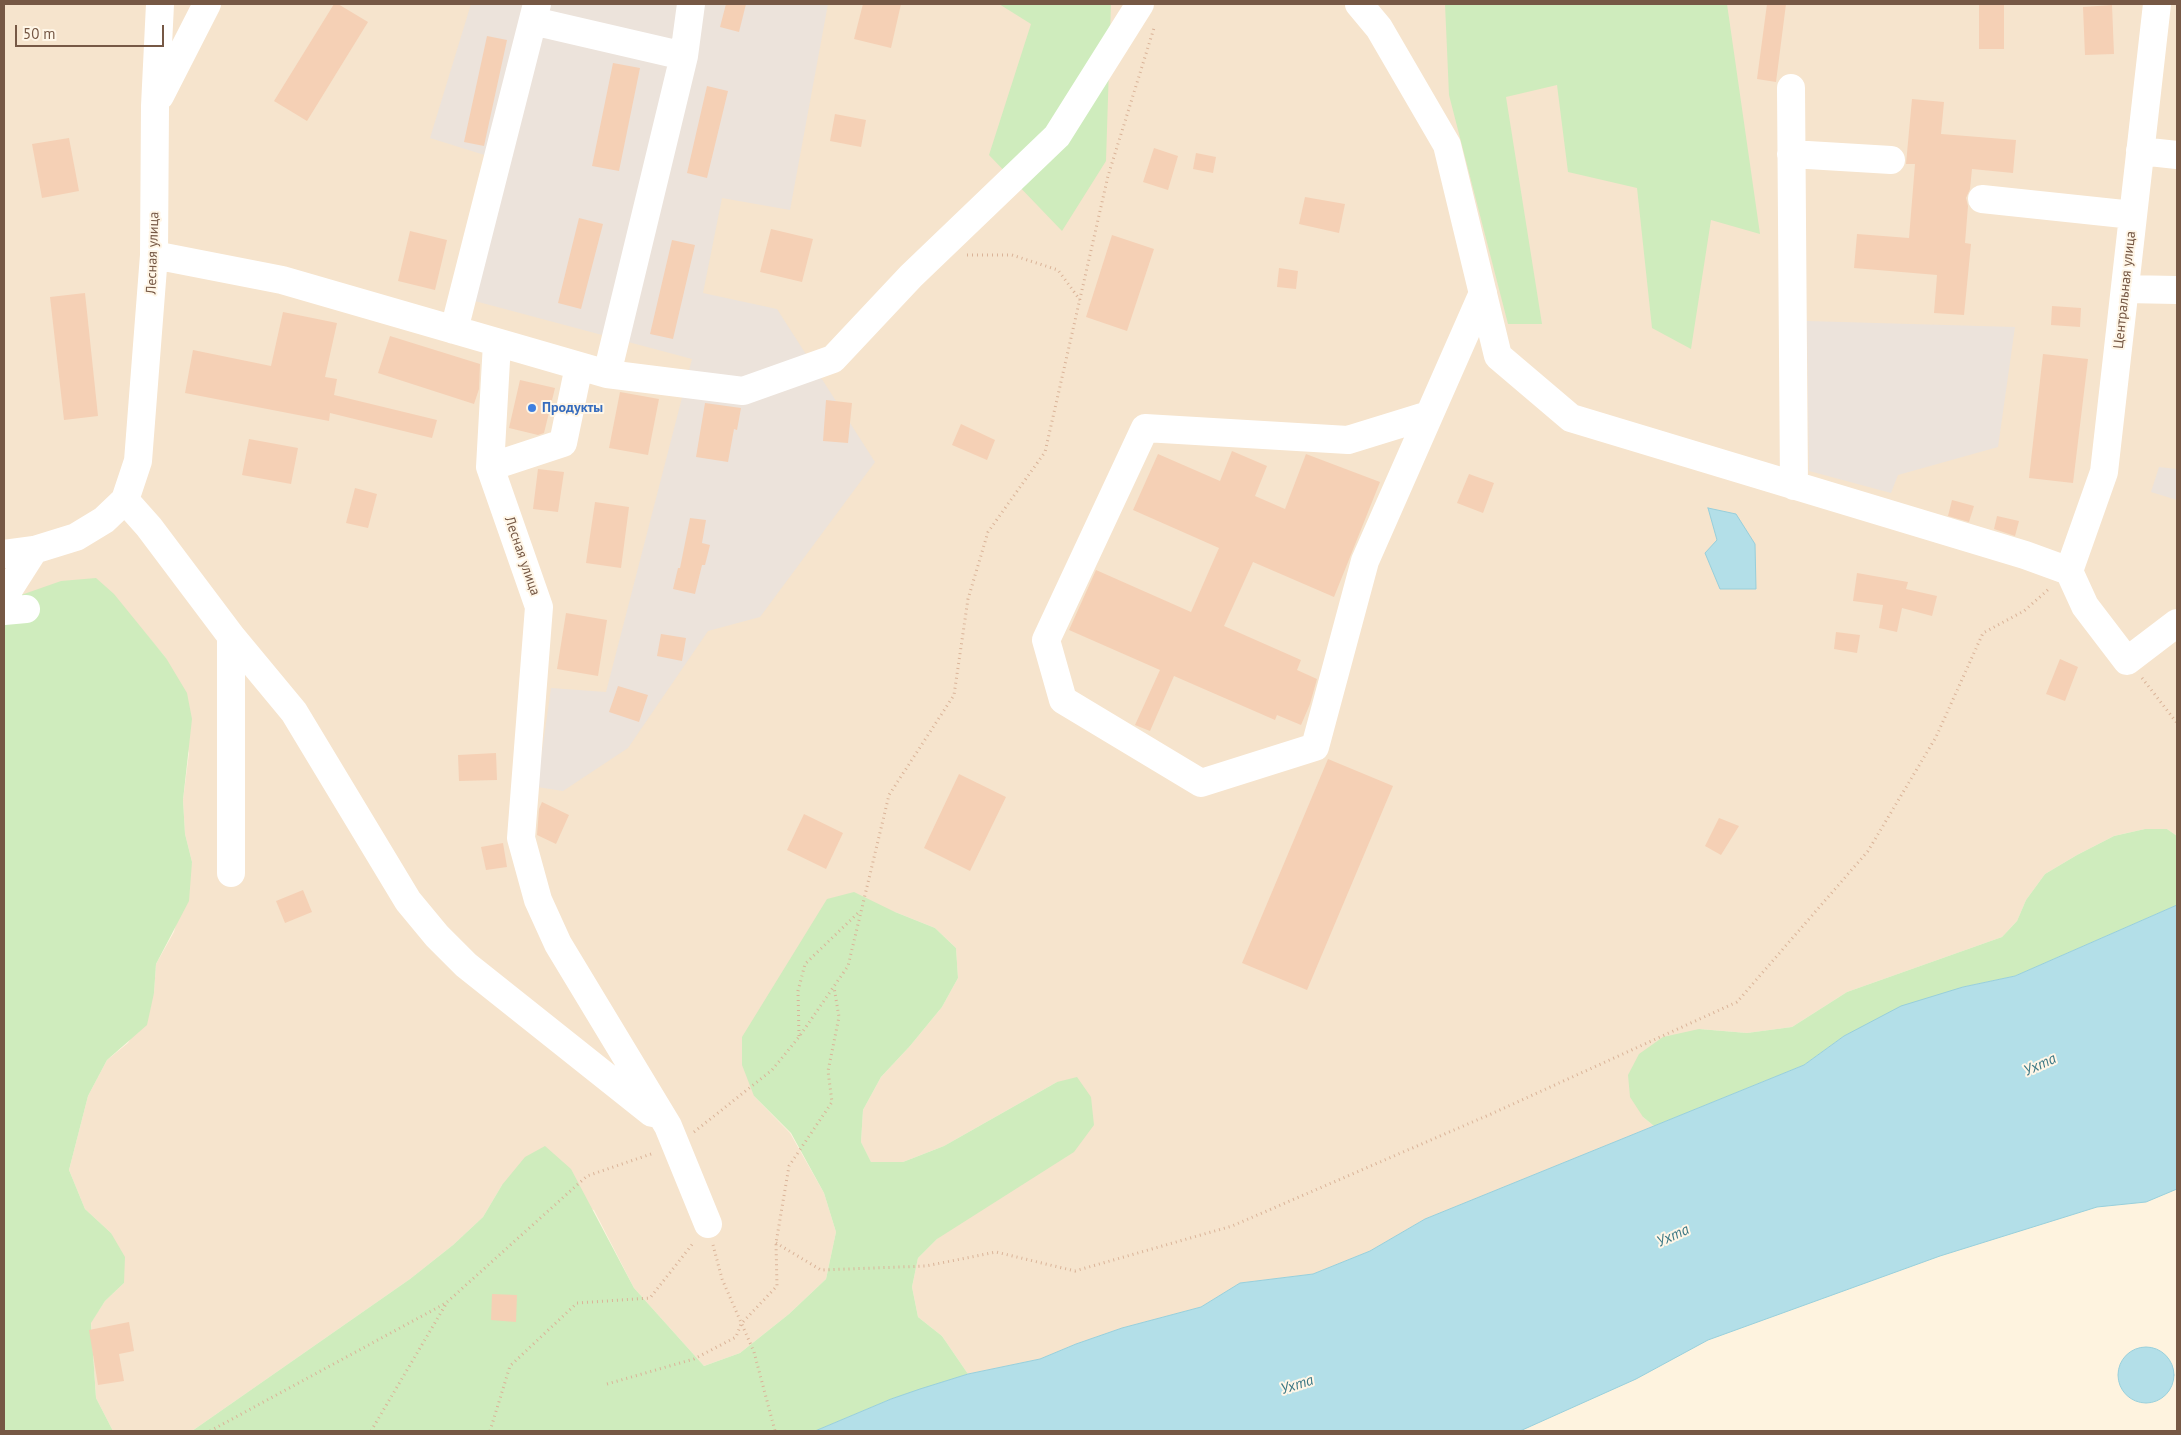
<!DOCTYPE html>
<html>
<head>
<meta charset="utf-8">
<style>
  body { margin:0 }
  #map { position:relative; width:2181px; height:1435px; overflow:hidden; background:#fef3df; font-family:"PT Sans",sans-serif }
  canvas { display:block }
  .frame { position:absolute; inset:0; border:5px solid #765845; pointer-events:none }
  .scale { position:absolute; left:15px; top:25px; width:149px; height:22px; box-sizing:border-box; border:2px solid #765845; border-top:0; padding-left:6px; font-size:15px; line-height:18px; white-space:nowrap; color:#765845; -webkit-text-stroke:4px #fff6e7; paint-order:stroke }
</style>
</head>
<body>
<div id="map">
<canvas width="2181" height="1435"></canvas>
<div class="frame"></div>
<div class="scale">50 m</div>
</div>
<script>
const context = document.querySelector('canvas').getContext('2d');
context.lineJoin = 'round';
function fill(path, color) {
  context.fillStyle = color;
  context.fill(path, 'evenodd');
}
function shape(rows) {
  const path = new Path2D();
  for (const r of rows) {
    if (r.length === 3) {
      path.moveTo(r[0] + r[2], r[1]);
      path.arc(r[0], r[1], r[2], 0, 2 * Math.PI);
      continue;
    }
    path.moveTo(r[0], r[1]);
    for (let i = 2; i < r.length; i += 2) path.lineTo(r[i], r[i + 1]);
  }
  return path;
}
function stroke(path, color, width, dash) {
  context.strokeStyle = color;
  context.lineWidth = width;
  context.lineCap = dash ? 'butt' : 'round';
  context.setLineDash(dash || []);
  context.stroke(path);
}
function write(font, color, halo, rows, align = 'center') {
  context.font = font + ' "PT Sans",sans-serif';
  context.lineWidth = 4;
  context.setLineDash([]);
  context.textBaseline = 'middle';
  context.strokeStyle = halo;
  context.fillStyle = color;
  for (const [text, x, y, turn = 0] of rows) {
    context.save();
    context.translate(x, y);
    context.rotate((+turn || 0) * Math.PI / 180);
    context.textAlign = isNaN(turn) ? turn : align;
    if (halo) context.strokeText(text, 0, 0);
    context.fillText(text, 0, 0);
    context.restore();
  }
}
fill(shape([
  [4,4,2177,4,2177,836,2167,829,2145,829,2114,836,2077,855,2045,874,2026,900,2017,921,2002,937,1847,992,1792,1027,1747,1033,1699,1029,1643,1117,1654,1126,1425,1219,1370,1251,1313,1274,1240,1283,1201,1307,1122,1328,1076,1344,1040,1359,968,1374,942,1336,918,1317,912,1287,918,1258,937,1239,1057,1082,944,1146,903,1162,871,1162,861,1142,863,1110,881,1077,910,1046,942,1007,958,978,956,948,935,928,895,912,754,1096,790,1133,824,1193,836,1232,826,1279,789,1314,740,1353,704,1366,634,1288,594,1210,502,1185,483,1217,453,1245,410,1279,192,1431,113,1431,96,1398,91,1322,105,1301,124,1283,111,1233,85,1209,69,1170,88,1096,107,1060,128,1043,154,993,156,964,174,932,192,862,185,834,183,800,189,753,166,658,143,631,29,594,4,601]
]), '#f6e4cd');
fill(shape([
  [471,4,828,4,790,210,722,198,703,293,777,309,875,462,760,617,708,631,628,748,563,791,537,787,551,688,606,692,692,359,471,300,510,163,430,138],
  [1807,321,2015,327,1998,447,1898,475,1891,493,1809,471],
  [2159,467,2177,469,2177,500,2151,492]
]), '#ece3db');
fill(shape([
  [999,4,1111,4,1106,161,1062,231,989,155,1031,24],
  [1445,4,1727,4,1760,234,1711,220,1691,349,1652,328,1637,188,1568,172,1557,85,1506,97,1542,324,1508,324,1449,95],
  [96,578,114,594,166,658,187,693,192,719,183,800,185,834,192,862,189,901,156,964,154,993,147,1025,107,1060,88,1096,69,1170,85,1209,111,1233,125,1257,124,1283,105,1301,91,1323,96,1398,113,1431,4,1431,4,601,61,581],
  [2145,829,2167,829,2177,836,2177,905,2015,976,1963,987,1844,1036,1804,1065,1654,1126,1643,1117,1630,1097,1628,1075,1639,1054,1663,1037,1699,1029,1747,1033,1792,1027,1847,992,2002,937,2017,921,2026,900,2045,874,2077,855,2114,836],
  [854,892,895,912,935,928,956,948,958,978,942,1007,910,1046,881,1077,863,1110,861,1142,871,1162,903,1162,944,1146,1057,1082,1077,1077,1091,1097,1094,1125,1074,1152,937,1239,918,1258,912,1287,918,1317,942,1336,968,1374,891,1399,815,1431,192,1431,410,1279,453,1245,483,1217,502,1185,525,1157,545,1146,571,1169,634,1288,704,1366,740,1353,789,1314,826,1279,836,1232,824,1193,791,1133,754,1096,742,1065,742,1037,827,899]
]), '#cfecbd');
const water = shape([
  [1708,508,1736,514,1755,544,1756,589,1720,589,1705,553,1717,540,1708,508],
  [2177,905,2177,1189,2146,1202,2097,1207,1940,1256,1708,1340,1636,1379,1520,1431,815,1431,891,1399,920,1389,968,1374,1040,1359,1076,1344,1122,1328,1201,1307,1240,1283,1313,1274,1370,1251,1425,1219,1804,1065,1844,1036,1901,1006,1963,987,2015,976,2177,905],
  [2146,1375,28]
]);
fill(water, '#b3dfe8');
stroke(water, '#98cfdb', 1);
fill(shape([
  [334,4,338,4,368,22,307,121,274,101],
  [726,4,746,4,739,32,720,27],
  [863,4,901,4,891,48,854,39],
  [1767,4,1786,4,1776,82,1757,79],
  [1979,4,2004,4,2004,49,1979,49],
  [2112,5,2114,54,2085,55,2083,7],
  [487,36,507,40,484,146,464,142],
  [613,63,640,68,619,171,592,166],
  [707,86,728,91,707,178,687,173],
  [1912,99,1944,102,1941,134,2016,140,2013,173,1972,169,1970,189,1966,198,1968,206,1965,243,1971,244,1964,315,1934,313,1937,275,1854,268,1857,234,1909,238,1915,164,1906,164],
  [835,114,866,120,861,147,830,141],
  [69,138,79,191,42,198,32,144],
  [1154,148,1178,156,1168,190,1143,182],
  [1196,153,1216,157,1213,173,1193,169],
  [1305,197,1345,204,1339,233,1299,224],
  [579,218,603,224,581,309,558,303],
  [771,229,813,239,802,282,760,272],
  [410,231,447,240,435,290,398,281],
  [1112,235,1154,249,1127,331,1086,317],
  [672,240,695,245,673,339,650,334],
  [1279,268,1298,271,1296,289,1277,287],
  [85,293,98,416,64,420,50,297],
  [2052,306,2081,308,2080,327,2051,325],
  [283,312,337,323,325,377,337,379,334,395,437,420,432,438,330,413,329,421,185,393,193,350,271,366],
  [390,336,480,364,479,389,474,404,378,373],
  [2043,354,2088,359,2073,483,2029,478],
  [520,380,555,388,544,433,538,435,509,428],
  [620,392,659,399,648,455,609,448],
  [826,400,852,403,848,443,823,441],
  [705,403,741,408,737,430,734,429,728,462,696,457],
  [961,424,995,440,987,460,952,445],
  [249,439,298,448,291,484,242,475],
  [1232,451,1267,466,1255,496,1285,509,1306,454,1380,482,1334,597,1253,562,1224,626,1301,660,1297,670,1317,679,1310,704,1301,725,1277,715,1275,720,1174,676,1150,731,1135,725,1160,670,1069,630,1096,570,1191,612,1219,548,1133,510,1158,454,1220,481],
  [538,469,564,472,558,512,533,509],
  [1469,474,1494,483,1483,513,1457,503],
  [355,488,377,494,368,528,346,523],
  [1952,500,1974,506,1969,522,1948,516],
  [595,502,629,507,621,568,586,563],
  [1997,516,2019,521,2015,536,1994,529],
  [690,518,706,520,702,543,710,545,705,565,702,565,695,594,673,589,678,568,680,568],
  [1857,573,1908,582,1906,589,1937,596,1932,616,1902,608,1897,632,1879,628,1883,605,1853,601],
  [566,613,607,620,598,676,557,669],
  [1836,632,1860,635,1857,653,1834,649],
  [661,634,686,638,682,661,657,656],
  [2060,659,2078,667,2065,701,2046,694],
  [618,686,648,695,639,722,609,712],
  [496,753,497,780,459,781,458,755],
  [1328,759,1393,786,1307,990,1242,963],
  [959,774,1006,797,970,871,924,848],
  [542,802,569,815,556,844,537,835,539,809],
  [804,814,843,833,826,869,787,850],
  [1719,818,1739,826,1721,855,1705,846],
  [503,843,507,867,486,870,481,847],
  [303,890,312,912,285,923,276,901],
  [492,1294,517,1295,516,1322,491,1320],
  [129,1322,134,1351,119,1354,124,1381,98,1385,89,1330]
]), '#f5d0b5');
stroke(shape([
  [967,255,1012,255,1058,270,1080,300],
  [2142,678,2177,723],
  [799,1036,798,991,805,964,859,912],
  [694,1132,772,1070,799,1037,848,966,889,795,954,695,968,599,988,532,1045,452,1108,176,1154,28],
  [776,1243,821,1270,926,1266,996,1252,1075,1271,1232,1226,1491,1114,1737,1002,1868,851,1936,737,1983,633,2024,611,2050,588],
  [713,1245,722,1279,754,1352,775,1431],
  [607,1384,694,1359,736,1337,741,1324,777,1286,776,1243,789,1166,832,1102,828,1071,839,1017,834,987],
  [210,1431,446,1303,587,1176,654,1153],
  [371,1431,446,1304],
  [490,1431,510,1366,577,1303,650,1298,694,1242]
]), '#dab398', 3, [1, 4]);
stroke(shape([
  [1359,4,1379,28,1447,145,1498,356,1571,418,2025,555,2069,571,2085,606,2127,661,2177,623],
  [533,21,684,56],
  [1791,88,1794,486],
  [160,96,207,4],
  [2140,151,2177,155],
  [1791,154,1891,160],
  [1982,199,2133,215],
  [154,255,282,280,607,374,743,391,833,359,911,276,1057,136,1140,4],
  [2125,289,2177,290],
  [454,330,537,4],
  [497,343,490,467,539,607,521,838,538,900,558,944,668,1126,708,1224],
  [607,374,684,56,691,4],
  [1429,415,1348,440,1145,428,1046,640,1063,700,1201,783,1315,747,1365,561,1483,293],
  [490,467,563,443,579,366],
  [125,500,149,527,231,636,294,712,408,901,437,936,466,965,652,1113],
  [4,554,34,550,76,537,104,520,125,500,138,461,154,255,155,106,160,4],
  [2069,571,2104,472,2157,4],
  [4,597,34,550],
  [4,611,26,609],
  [231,636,231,873]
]), '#fff', 28);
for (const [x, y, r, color] of [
  [532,408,5,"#3f7fe0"]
]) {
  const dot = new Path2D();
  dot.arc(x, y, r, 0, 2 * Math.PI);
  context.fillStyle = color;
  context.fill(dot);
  stroke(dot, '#fff6e7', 2);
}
write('14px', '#765845', '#fff6e7', [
  ["Лесная улица",153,253,-88],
  ["Центральная улица",2125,290,-84],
  ["Лесная улица",522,556,71]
]);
write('bold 14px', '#366cbe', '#fff6e7', [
  ["Продукты",542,408]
], 'left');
write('italic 15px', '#3b7784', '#fff6e7', [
  ["Ухта",2040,1065,-25],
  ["Ухта",1673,1236,-25],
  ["Ухта",1297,1385,-18]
]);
</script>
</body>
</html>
